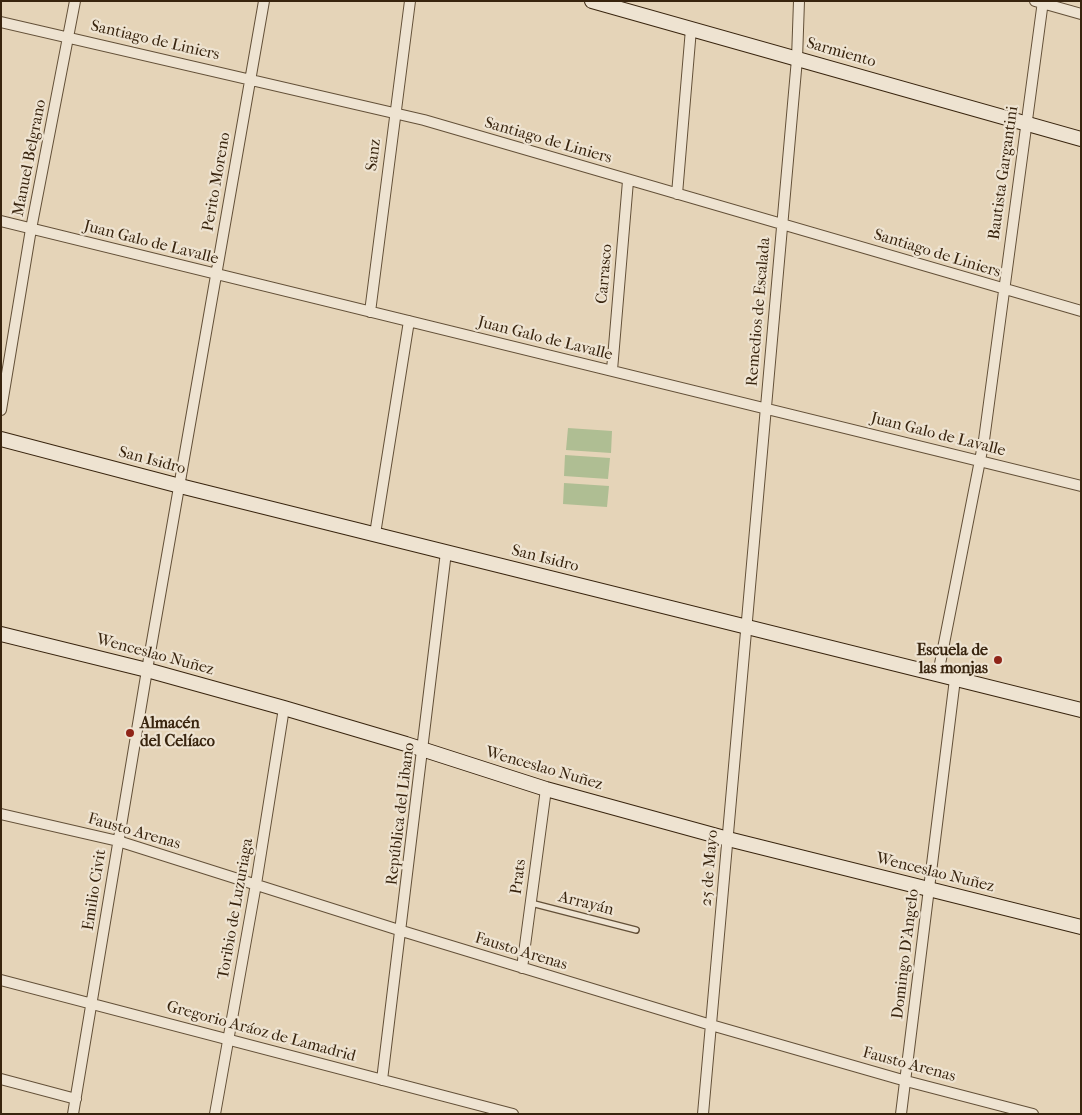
<!DOCTYPE html>
<html>
<head>
<meta charset="utf-8">
<style>
  body { margin:0 }
  #map { position:relative; width:1082px; height:1115px; overflow:hidden; background:#e5d4b8; font-family:"IM FELL French Canon",serif }
  canvas { display:block }
  .frame { position:absolute; inset:0; border:2px solid #38240e; pointer-events:none }
</style>
</head>
<body>
<div id="map">
<canvas width="1082" height="1115"></canvas>
<div class="frame"></div>
</div>
<script>
const context = document.querySelector('canvas').getContext('2d');
context.lineJoin = 'round';
function fill(path, color) {
  context.fillStyle = color;
  context.fill(path, 'evenodd');
}
function shape(rows) {
  const path = new Path2D();
  for (const r of rows) {
    path.moveTo(r[0], r[1]);
    for (let i = 2; i < r.length; i += 2) path.lineTo(r[i], r[i + 1]);
  }
  return path;
}
function stroke(path, color, width, dash) {
  context.strokeStyle = color;
  context.lineWidth = width;
  context.lineCap = dash ? 'butt' : 'round';
  context.setLineDash(dash || []);
  context.stroke(path);
}
function write(font, color, halo, rows, align = 'center') {
  context.font = font + ' "IM FELL French Canon",serif';
  context.lineWidth = 4.5;
  context.setLineDash([]);
  context.textBaseline = 'middle';
  context.strokeStyle = halo;
  context.fillStyle = color;
  for (const [text, x, y, turn = 0] of rows) {
    context.save();
    context.translate(x, y);
    context.rotate((+turn || 0) * Math.PI / 180);
    context.textAlign = isNaN(turn) ? turn : align;
    if (halo) context.strokeText(text, 0, 0);
    context.fillText(text, 0, 0);
    context.restore();
  }
}
fill(shape([
  [568,428,612,431,611,453,566,450],
  [565,455,610,458,608,479,564,476],
  [564,483,609,486,607,507,563,504]
]), '#afbe93');
const lane = shape([
  [531,903,636,930]
]);
const street = shape([
  [1035,1,1081,14],
  [1,22,424,120,1081,311],
  [677,194,691,29],
  [1,221,1081,486],
  [370,312,410,1],
  [612,370,628,181],
  [1,410,31,229,75,1],
  [375,534,409,321],
  [938,674,984,440,1043,1],
  [1,814,118,841,402,931,711,1025,906,1081,1033,1114],
  [522,968,546,789],
  [1,980,513,1114],
  [1,1079,76,1099],
  [382,1080,446,552],
  [73,1114,147,670,264,1],
  [215,1114,256,884,284,708],
  [703,1114,797,59,799,1],
  [901,1114,955,679]
]);
const secondary = shape([
  [592,1,1081,139],
  [1,439,180,486,1081,710],
  [1,634,147,670,284,708,406,744,546,789,728,839,1081,927]
]);
stroke(lane, '#635038', 8);
stroke(street, '#635038', 12);
stroke(secondary, '#38240e', 16);
stroke(lane, '#eee3d1', 5);
stroke(street, '#eee3d1', 10);
stroke(secondary, '#eee3d1', 14);
for (const [x, y, r, color] of [
  [998,660,5,"#8f2418"],
  [130,733,5,"#8f2418"]
]) {
  const dot = new Path2D();
  dot.arc(x, y, r, 0, 2 * Math.PI);
  context.fillStyle = color;
  context.fill(dot);
  stroke(dot, '#eee3d1', 2);
}
write('16px', '#38240e', '#eee3d1', [
  ["Santiago de Liniers",155,41,13],
  ["Sarmiento",841,53,16],
  ["Santiago de Liniers",548,141,16],
  ["Sanz",374,155,-83],
  ["Manuel Belgrano",30,158,-79],
  ["Bautista Gargantini",1004,173,-82],
  ["Perito Moreno",217,182,-80],
  ["Juan Galo de Lavalle",151,243,14],
  ["Santiago de Liniers",937,254,17],
  ["Carrasco",605,274,-85],
  ["Remedios de Escalada",759,312,-85],
  ["Juan Galo de Lavalle",545,339,14],
  ["Juan Galo de Lavalle",938,435,14],
  ["San Isidro",152,461,15],
  ["San Isidro",545,559,14],
  ["Wenceslao Nuñez",155,655,15],
  ["Wenceslao Nuñez",544,769,16],
  ["República del Libano",401,814,-83],
  ["Fausto Arenas",134,832,16],
  ["25 de Mayo",710,868,-85],
  ["Wenceslao Nuñez",935,873,14],
  ["Prats",519,877,-82],
  ["Emilio Civit",95,890,-81],
  ["Arrayán",586,904,14],
  ["Toribio de Luzuriaga",236,909,-80],
  ["Fausto Arenas",521,952,17],
  ["Domingo D'Angelo",906,954,-83],
  ["Gregorio Aráoz de Lamadrid",261,1032,15],
  ["Fausto Arenas",909,1065,15]
]);
write('bold 16px', '#38240e', '#eee3d1', [
  ["Escuela de",988,651],
  ["las monjas",988,669],
  ["Almacén",140,724,"left"],
  ["del Celíaco",140,742,"left"]
], 'right');
</script>
</body>
</html>
